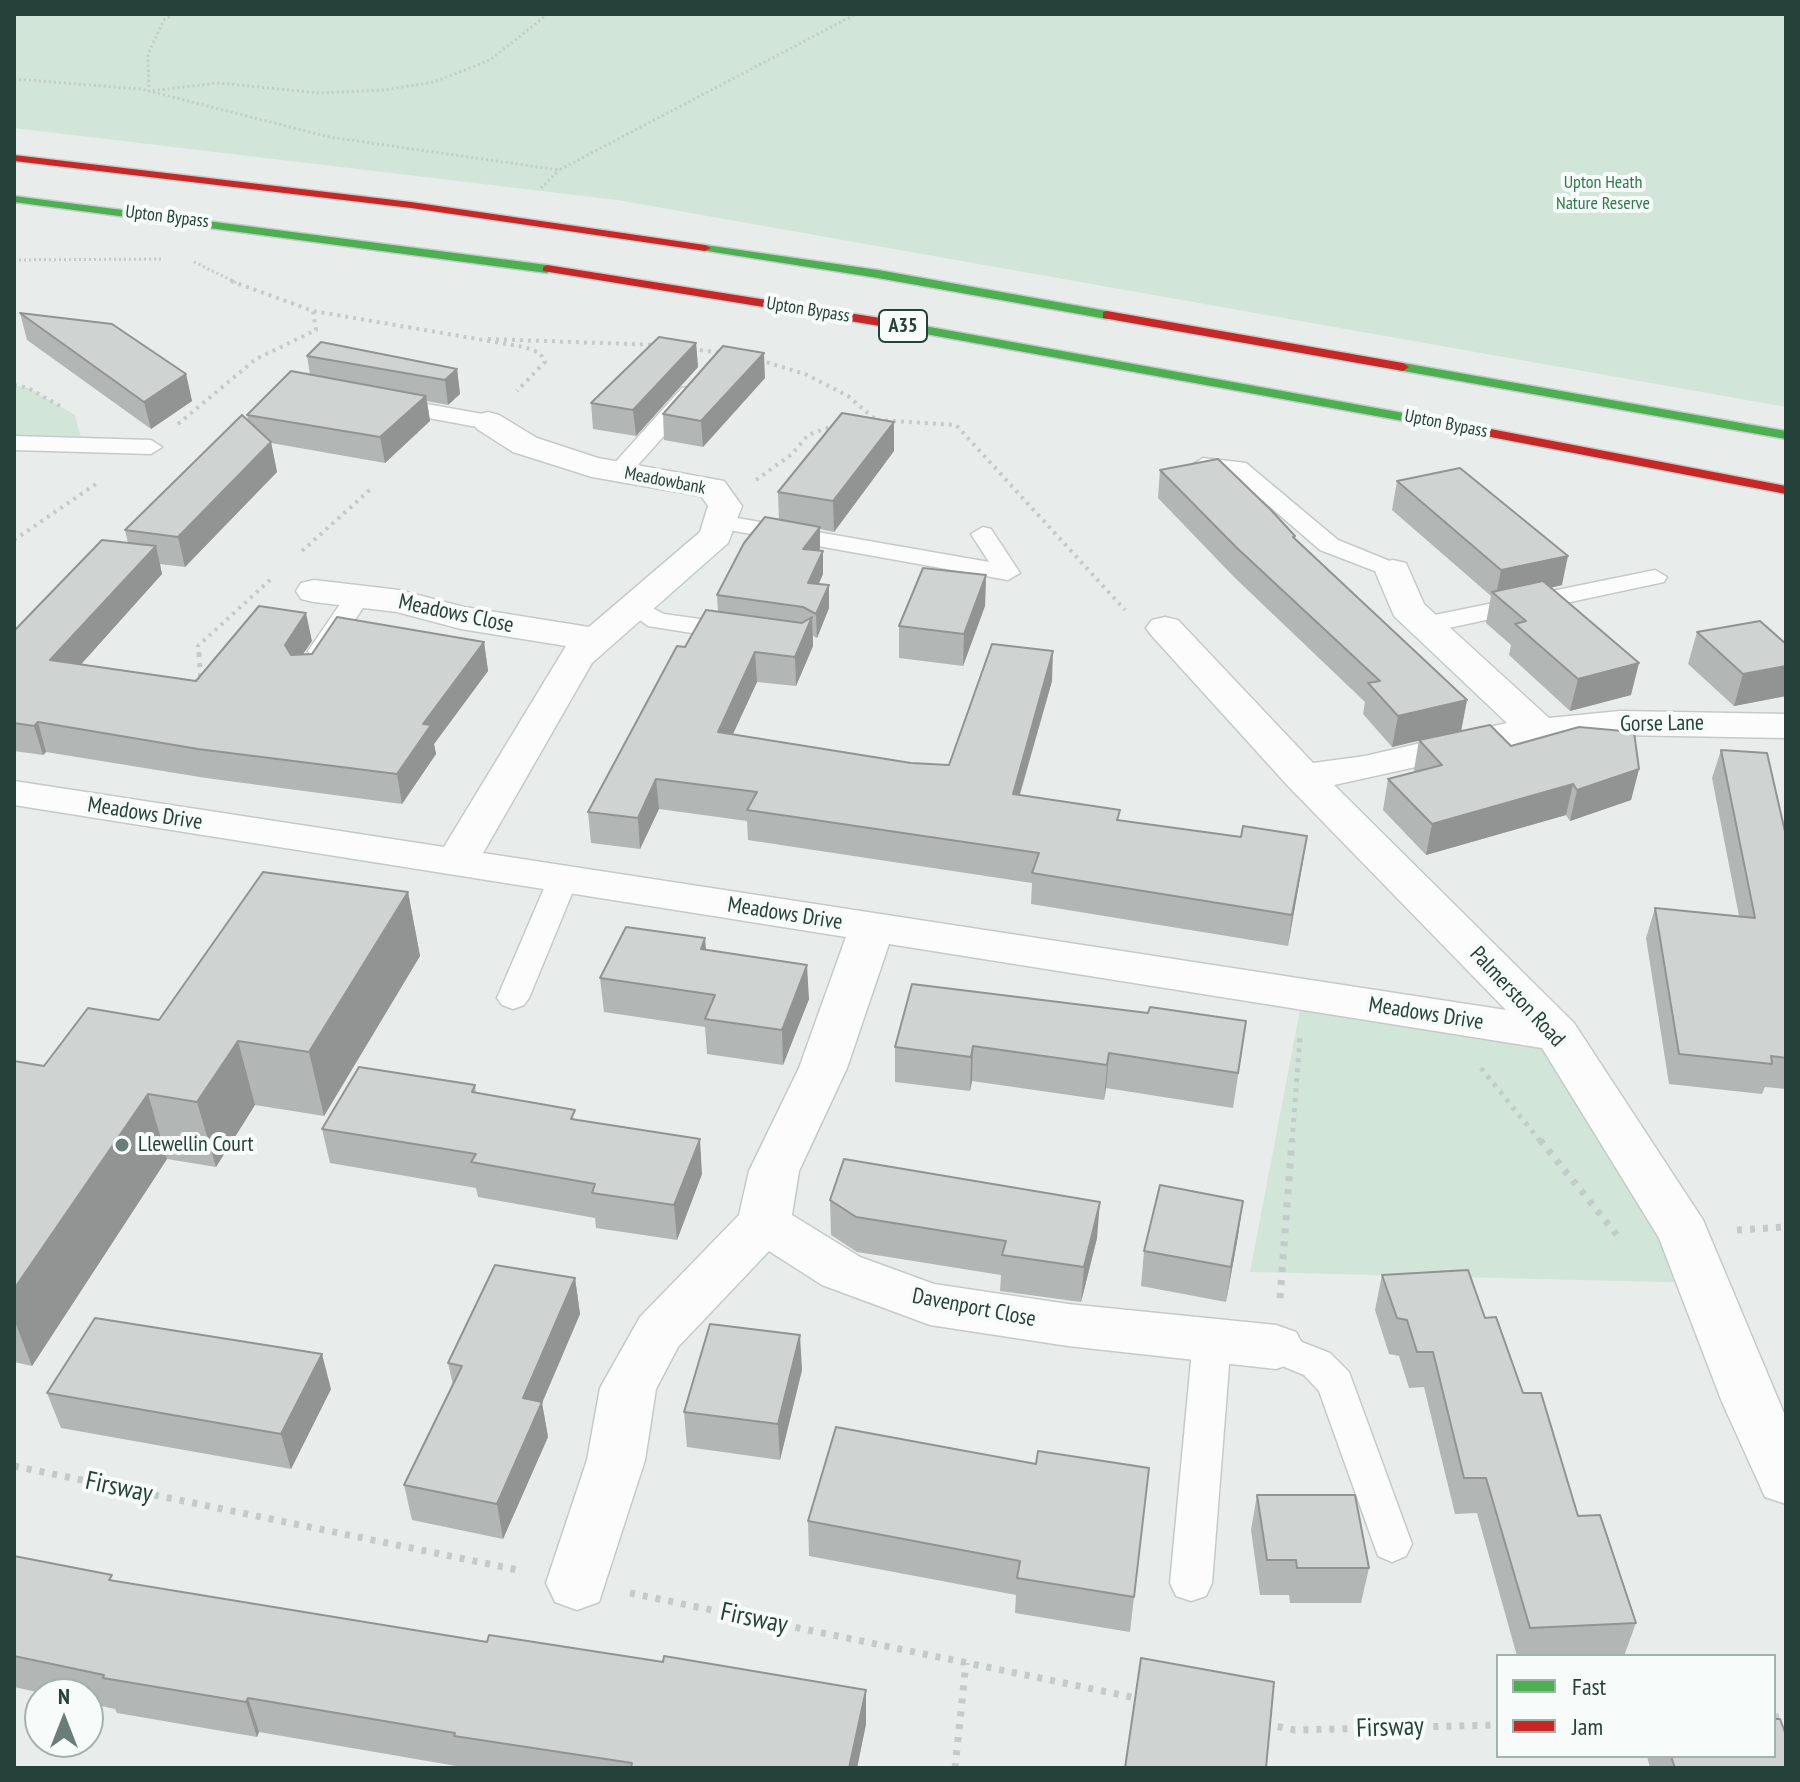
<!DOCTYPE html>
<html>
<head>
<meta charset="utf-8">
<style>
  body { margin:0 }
  #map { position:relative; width:1800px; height:1782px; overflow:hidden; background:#e8edeb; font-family:"PT Sans Narrow",sans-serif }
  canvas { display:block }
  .frame { position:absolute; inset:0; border:16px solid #24423a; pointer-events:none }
  .legend { position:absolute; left:1496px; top:1654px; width:280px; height:104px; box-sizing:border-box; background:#f7fbf9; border:2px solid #a3b1ad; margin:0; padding:10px 14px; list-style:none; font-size:24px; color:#24423a }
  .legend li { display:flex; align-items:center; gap:16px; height:40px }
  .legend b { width:40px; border:2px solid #a3b1ad }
  .north { position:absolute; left:24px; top:1678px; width:80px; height:80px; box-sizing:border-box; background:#f7fbf9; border:2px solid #a3b1ad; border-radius:50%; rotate:0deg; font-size:22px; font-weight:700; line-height:32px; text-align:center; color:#24423a }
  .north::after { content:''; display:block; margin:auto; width:28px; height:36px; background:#697e78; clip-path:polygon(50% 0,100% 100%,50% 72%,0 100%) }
</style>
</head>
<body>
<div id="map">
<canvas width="1800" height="1782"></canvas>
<div class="frame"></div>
<ul class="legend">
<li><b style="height:10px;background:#4caf50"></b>Fast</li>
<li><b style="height:10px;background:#c62828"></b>Jam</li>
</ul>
<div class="north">N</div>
</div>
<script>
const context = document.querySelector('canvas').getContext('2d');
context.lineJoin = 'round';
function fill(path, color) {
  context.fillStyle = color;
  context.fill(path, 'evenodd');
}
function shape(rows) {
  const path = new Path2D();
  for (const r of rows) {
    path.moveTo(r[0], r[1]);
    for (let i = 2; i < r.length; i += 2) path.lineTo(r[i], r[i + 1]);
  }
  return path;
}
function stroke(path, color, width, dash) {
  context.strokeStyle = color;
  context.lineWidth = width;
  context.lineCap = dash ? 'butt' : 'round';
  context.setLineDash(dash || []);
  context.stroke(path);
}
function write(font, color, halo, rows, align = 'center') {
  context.font = font + ' "PT Sans Narrow",sans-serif';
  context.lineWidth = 8;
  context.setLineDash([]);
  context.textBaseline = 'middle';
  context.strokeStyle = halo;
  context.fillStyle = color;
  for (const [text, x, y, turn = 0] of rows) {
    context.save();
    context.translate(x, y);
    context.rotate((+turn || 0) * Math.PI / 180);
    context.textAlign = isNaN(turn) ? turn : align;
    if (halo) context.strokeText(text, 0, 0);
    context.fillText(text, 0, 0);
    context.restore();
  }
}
fill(shape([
  [14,14,1786,14,1786,407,617,200,14,128],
  [14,385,28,388,75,415,83,445,14,443],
  [1303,994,1557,1034,1703,1283,1250,1272]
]), '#d1e6d8');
const lane = shape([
  [690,387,701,393,698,398,627,477,611,477,608,472,611,467,682,388,690,387],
  [388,397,488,415,499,422,488,429,380,409,377,404,388,397],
  [14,436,151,440,162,447,151,454,14,450,14,436],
  [1203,458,1246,463,1338,540,1402,566,1405,571,1393,578,1320,550,1232,474,1195,470,1192,465,1203,458],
  [720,515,989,562,971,534,983,527,991,529,1020,573,1008,580,712,527,708,522,712,517,720,515],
  [1655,570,1667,577,1664,582,1425,633,1412,625,1425,617,1655,570],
  [358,588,371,596,334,651,330,657,312,657,308,651,349,591,358,588],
  [635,599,664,614,736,624,749,632,736,640,648,626,622,607,635,599],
  [563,870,574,872,578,879,529,998,524,1005,513,1009,502,1005,497,998,548,879,552,872,563,870],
  [1212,1325,1225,1330,1231,1340,1212,1583,1206,1596,1191,1601,1176,1596,1170,1583,1193,1340,1199,1330,1212,1325],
  [1276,1332,1330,1353,1349,1372,1412,1544,1406,1556,1392,1562,1378,1556,1319,1391,1304,1375,1263,1358,1257,1347,1263,1336,1276,1332]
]);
const street = shape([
  [488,412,499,415,537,438,598,458,724,481,742,506,728,543,592,663,483,853,1506,1010,1288,786,1152,636,1146,628,1152,620,1165,617,1178,620,1313,763,1365,756,1507,723,1394,616,1375,571,1380,563,1393,560,1406,563,1424,604,1549,718,1620,711,1786,714,1786,738,1620,735,1506,747,1334,785,1574,1023,1703,1220,1786,1418,1786,1504,1765,1497,1722,1402,1659,1238,1542,1048,889,944,847,1068,799,1171,792,1215,860,1257,934,1284,1068,1304,1276,1325,1296,1332,1304,1347,1296,1362,1276,1369,1068,1346,930,1325,822,1285,769,1251,678,1347,656,1389,645,1460,599,1602,577,1610,555,1602,546,1583,587,1460,600,1388,640,1317,739,1215,749,1171,799,1068,846,937,14,805,14,781,444,847,566,646,461,629,397,612,314,602,301,599,296,591,301,583,314,580,399,590,464,607,589,627,700,532,708,506,701,496,592,477,513,452,477,429,472,422,477,415,488,412]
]);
const fast = shape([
  [14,196,547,265,553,269,547,273,14,202,14,196],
  [705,245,878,270,1107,311,1113,315,1107,319,878,278,701,250,701,246,705,245],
  [880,318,1475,426,1482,430,1475,434,876,325,876,319,880,318],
  [1403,363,1786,431,1786,439,1398,370,1398,364,1403,363]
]);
const jam = shape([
  [14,155,411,202,705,245,711,248,705,251,411,208,14,161,14,155],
  [547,265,880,318,886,322,880,326,543,271,543,267,547,265],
  [1107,311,1403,363,1409,367,1403,371,1103,318,1103,312,1107,311],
  [1475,426,1786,486,1786,494,1470,433,1468,430,1475,426]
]);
stroke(lane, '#c5cac8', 3);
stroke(street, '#c5cac8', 3);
stroke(fast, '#c3ccc9', 3);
stroke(jam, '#c3ccc9', 3);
stroke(shape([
  [174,14,164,20,148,54,149,91,219,83,320,93,384,90,434,82,490,60,548,14],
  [14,79,141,89,329,137,559,170,856,14],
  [541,188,559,170],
  [14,260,161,259],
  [194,262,237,283]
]), '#c3ccca', 3, [2, 3]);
stroke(shape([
  [231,281,313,311,524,347,540,353,545,362,517,391],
  [488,339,658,345],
  [692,349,721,353],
  [759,360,805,374,848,396,876,420],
  [14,385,28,388,60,406],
  [877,420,956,425,1125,610],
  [178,424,256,359,316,330,313,311],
  [756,480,792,454,808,435,836,425],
  [14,540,99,482],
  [302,551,373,487],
  [199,655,198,646,271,579]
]), '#c3ccca', 4, [3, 5]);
stroke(shape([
  [199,653,201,681],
  [1481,1068,1541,1142],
  [1292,1142,1300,1037]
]), '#c3ccca', 5, [4, 6]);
stroke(shape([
  [1540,1140,1621,1240],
  [1737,1230,1786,1227],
  [1280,1298,1292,1140],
  [14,1466,518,1570],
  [630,1593,1141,1699],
  [1774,1717,1786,1717],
  [1265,1724,1295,1730,1498,1725],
  [955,1768,966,1663]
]), '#c3ccca', 7, [5, 8]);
fill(lane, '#fcfcfc');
fill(street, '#fcfcfc');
fill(fast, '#4caf50');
fill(jam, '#c62828');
fill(shape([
  [20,313,186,374,192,401,151,429,27,340],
  [696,343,698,367,636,436,593,429,591,403],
  [307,356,457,369,460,394,448,405,427,401,430,421,385,463,271,443,277,472,185,567,160,564,162,574,81,664,196,681,312,641,303,654,484,642,488,671,434,744,436,754,402,804,206,778,46,752,43,755,14,751,14,631,128,543,125,530,248,420,247,415,310,375],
  [765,378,703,447,664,440,663,414],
  [894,451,834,532,820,529,819,551,823,551,823,574,819,584,829,585,829,608,817,638,813,636,813,646,796,686,757,682,733,734,911,763,949,765,1052,681,1020,795,1120,820,1241,837,1307,836,1288,946,1031,904,1032,883,748,840,747,821,659,809,640,849,591,843,588,812,685,647,718,612,717,595,779,520,778,492],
  [1160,470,1295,536,1295,539,1467,700,1461,731,1511,746,1639,769,1631,800,1570,821,1566,815,1426,855,1383,810,1388,779,1415,772,1414,770,1419,740,1392,747,1363,714,1365,702,1234,577,1158,498],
  [1397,481,1562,585,1551,588,1631,695,1570,711,1509,655,1511,645,1486,623,1491,596,1392,510],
  [986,575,985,606,963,666,899,658,899,626],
  [1697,632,1786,644,1786,696,1734,706,1688,664],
  [1721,750,1786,836,1786,1089,1765,1087,1762,1094,1669,1084,1646,938,1655,908,1739,916,1712,778],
  [408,892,420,956,324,1116,255,1105,216,1167,167,1159,32,1366,14,1362,14,1061,44,1066,159,1020],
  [600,978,809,999,783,1065,707,1054,705,1027,604,1012],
  [912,984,1241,1056,1233,1108,1106,1088,1104,1100,972,1081,970,1091,895,1082,895,1047],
  [475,1085,476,1093,576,1119,702,1174,677,1240,596,1228,595,1218,478,1197,476,1188,330,1163,322,1129],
  [830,1200,1097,1238,1081,1302,1000,1291,1001,1275,857,1252,831,1235],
  [1238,1236,1226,1302,1141,1286,1144,1251],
  [1382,1275,1485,1318,1523,1393,1578,1516,1636,1623,1624,1656,1517,1656,1477,1513,1455,1514,1424,1387,1409,1388,1399,1356,1389,1354,1375,1310],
  [575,1278,580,1314,542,1403,548,1437,503,1539,412,1520,404,1485,453,1385,448,1363],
  [802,1370,780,1460,687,1447,684,1412],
  [331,1389,291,1469,61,1428,47,1393],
  [1036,1464,1134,1597,1130,1632,1015,1613,1016,1595,809,1556,808,1521],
  [1257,1495,1369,1568,1361,1603,1290,1603,1289,1595,1260,1595,1251,1530],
  [14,1556,114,1581,866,1724,857,1768,462,1768,462,1767,259,1732,257,1737,117,1713,115,1709,88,1703,88,1694,46,1694,14,1687],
  [1647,1756,1774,1756,1786,1768,1650,1768]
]), '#b2b6b5');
fill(shape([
  [696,343,698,367,636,436,633,410],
  [764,353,765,378,703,447,701,421],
  [457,369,460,394,448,405,445,380],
  [186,374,192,401,151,429,144,402],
  [426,396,430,421,385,463,380,437],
  [894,422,894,451,834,532,833,501],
  [271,442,277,472,185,567,178,537],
  [820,527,820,549,804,572,803,549],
  [156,546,162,574,59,689,50,660],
  [823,551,823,574,808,606,808,583],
  [1568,556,1562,585,1500,599,1496,595,1501,570],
  [986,575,985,606,963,666,964,634],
  [829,585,829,608,817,638,816,614],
  [306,613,312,641,290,673,285,645],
  [812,617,813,646,796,686,795,657],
  [484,642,488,671,434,744,436,754,402,804,397,774,423,724],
  [1053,651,1052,681,1011,824,1013,794],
  [755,652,757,682,720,762,718,732],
  [1639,663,1631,695,1570,711,1578,679],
  [1786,666,1786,696,1734,706,1743,674],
  [1467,700,1461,731,1392,747,1398,716],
  [38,722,46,752,43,755,34,726],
  [1639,769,1631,800,1570,821,1577,790],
  [656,779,659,809,640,849,638,818],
  [1573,784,1566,815,1426,855,1432,824],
  [1307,836,1302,867,1288,946,1292,915],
  [408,892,420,956,324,1116,309,1052],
  [705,938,708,972,701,949],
  [807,965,809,999,783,1065,782,1030],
  [238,1041,255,1105,216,1167,197,1102],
  [973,1046,972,1081,970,1091,971,1057],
  [1109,1053,1106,1088,1104,1100,1107,1065],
  [148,1094,167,1159,32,1366,14,1319,14,1289],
  [700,1139,702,1174,677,1240,674,1205],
  [1243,1201,1238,1236,1226,1302,1231,1267],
  [1100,1202,1097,1238,1081,1302,1084,1267],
  [575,1278,580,1314,542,1403,548,1437,503,1539,497,1504,523,1398],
  [800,1335,802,1370,780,1460,778,1424],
  [322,1354,331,1389,291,1469,281,1434],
  [866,1690,866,1724,857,1768,849,1768],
  [248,1698,259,1732,257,1737,246,1702]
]), '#919493');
const building = shape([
  [20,313,112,324,186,374,144,402,20,313],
  [659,337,696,343,633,410,591,403,659,337],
  [321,342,457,369,445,380,307,356,321,342],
  [723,346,764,353,701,421,663,414,723,346],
  [291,371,426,396,380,437,247,415,291,371],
  [842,413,894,422,833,501,778,492,842,413],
  [242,415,271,442,178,537,125,530,242,415],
  [1218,459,1271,510,1295,536,1293,537,1467,700,1398,716,1368,683,1380,681,1237,548,1160,470,1218,459],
  [1460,468,1568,556,1501,570,1397,481,1460,468],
  [765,517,820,527,803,549,823,551,808,583,829,585,816,614,803,607,717,595,744,543,765,517],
  [102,540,156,546,50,660,196,681,259,606,306,613,285,645,291,655,312,654,337,617,484,642,423,724,431,725,397,774,198,749,38,722,34,726,14,723,14,631,102,540],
  [923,568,986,575,964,634,899,626,923,568],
  [1543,581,1639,663,1578,679,1515,624,1526,621,1492,592,1543,581],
  [706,610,802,623,812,617,795,657,755,652,718,732,911,763,949,765,992,644,1053,651,1013,794,1120,810,1117,820,1241,837,1243,826,1307,836,1292,915,1032,873,1039,853,747,810,757,792,656,779,638,818,588,812,677,646,685,647,706,610],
  [1760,621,1786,644,1786,666,1743,674,1697,632,1760,621],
  [1490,725,1511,746,1579,727,1634,732,1639,769,1577,790,1573,784,1432,824,1388,779,1442,765,1419,740,1490,725],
  [1721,750,1767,753,1786,836,1786,1058,1771,1056,1772,1064,1679,1054,1655,908,1755,918,1721,750],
  [263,872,408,892,309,1052,238,1041,197,1102,148,1094,14,1289,14,1061,44,1066,88,1008,159,1020,263,872],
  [626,927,705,938,701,949,807,965,782,1030,705,1019,715,995,600,978,626,927],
  [912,984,1148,1013,1150,1007,1246,1021,1238,1073,1109,1053,1107,1065,973,1046,971,1057,895,1047,912,984],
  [359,1067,475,1085,472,1092,575,1110,571,1119,700,1139,674,1205,592,1193,595,1184,471,1162,476,1154,322,1129,359,1067],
  [844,1159,1100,1202,1084,1267,1002,1255,1006,1241,856,1217,830,1200,844,1159],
  [1160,1185,1243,1201,1231,1267,1144,1251,1160,1185],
  [495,1265,575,1278,523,1398,542,1402,497,1504,404,1485,462,1366,448,1363,495,1265],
  [1468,1270,1485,1318,1496,1317,1523,1393,1541,1393,1578,1516,1600,1515,1636,1623,1530,1628,1486,1478,1464,1478,1433,1352,1417,1352,1407,1320,1397,1318,1382,1275,1468,1270],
  [95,1318,322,1354,281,1434,47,1393,95,1318],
  [710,1324,800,1335,778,1424,684,1412,710,1324],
  [836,1427,1036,1464,1038,1451,1149,1468,1134,1597,1017,1578,1020,1561,808,1521,836,1427],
  [1257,1495,1355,1495,1369,1568,1297,1568,1296,1560,1267,1560,1257,1495],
  [14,1556,112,1575,109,1580,487,1642,489,1635,663,1662,664,1656,866,1690,849,1768,631,1768,632,1763,454,1736,455,1733,248,1698,246,1702,103,1678,104,1675,14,1656,14,1556],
  [1141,1658,1274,1682,1266,1768,1125,1768,1141,1658],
  [1774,1719,1780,1719,1786,1735,1786,1768,1675,1768,1671,1756,1774,1756,1774,1719]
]);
fill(building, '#cfd4d2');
stroke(building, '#919493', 2);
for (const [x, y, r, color] of [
  [122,1145,8,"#697e78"]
]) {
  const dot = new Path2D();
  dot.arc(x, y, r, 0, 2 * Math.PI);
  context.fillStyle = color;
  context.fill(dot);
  stroke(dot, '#f7fbf9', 3);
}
write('18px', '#2d7a4b', '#f7fbf9', [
  ["Upton Heath",1603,183],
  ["Nature Reserve",1603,204]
]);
write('18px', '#24423a', '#f7fbf9', [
  ["Upton Bypass",167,217,7],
  ["Upton Bypass",808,310,9],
  ["Upton Bypass",1446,424,11],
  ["Meadowbank",665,481,11]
]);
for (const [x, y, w] of [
  [903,326,48]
]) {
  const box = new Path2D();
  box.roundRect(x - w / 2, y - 16, w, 32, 6);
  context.fillStyle = '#f7fbf9';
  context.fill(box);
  stroke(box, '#24423a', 2);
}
write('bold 20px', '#24423a', null, [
  ["A35",903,326]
]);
write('22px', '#24423a', '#f7fbf9', [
  ["Meadows Close",456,614,12],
  ["Gorse Lane",1662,724,-1],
  ["Meadows Drive",145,814,9],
  ["Meadows Drive",785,914,9],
  ["Palmerston Road",1517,997,47],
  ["Meadows Drive",1426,1014,9],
  ["Davenport Close",974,1308,11]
]);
write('22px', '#24423a', '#f7fbf9', [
  ["Llewellin Court",138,1145]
], 'left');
write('26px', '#24423a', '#f7fbf9', [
  ["Firsway",119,1488,12],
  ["Firsway",754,1619,12],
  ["Firsway",1390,1728,-2]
]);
</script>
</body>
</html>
